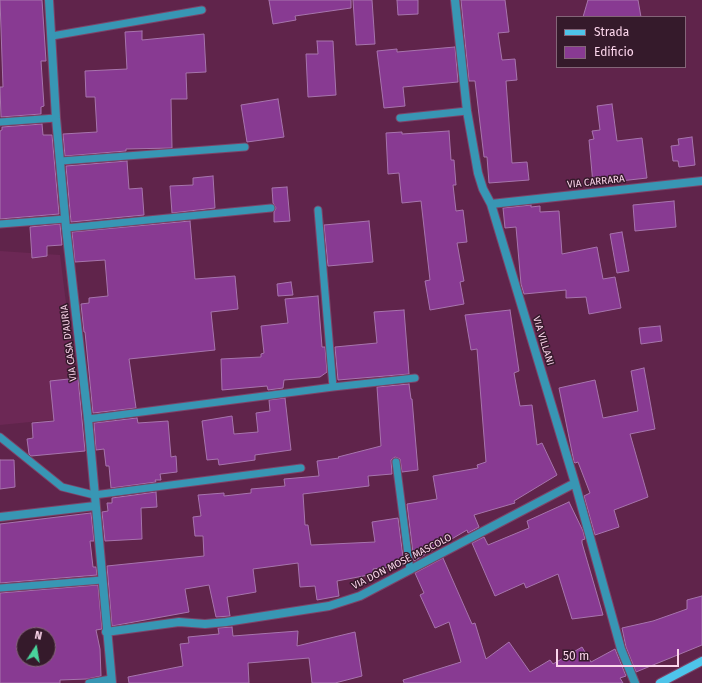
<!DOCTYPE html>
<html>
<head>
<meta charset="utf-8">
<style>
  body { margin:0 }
  #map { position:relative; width:702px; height:683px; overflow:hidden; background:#60244b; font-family:"Fira Sans",sans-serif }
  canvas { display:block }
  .legend { position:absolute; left:556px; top:16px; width:130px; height:52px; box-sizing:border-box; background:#351a2b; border:1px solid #846578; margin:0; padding:5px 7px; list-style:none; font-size:12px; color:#fbd5eb }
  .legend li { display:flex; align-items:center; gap:8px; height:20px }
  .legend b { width:20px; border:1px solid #846578 }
  .north { position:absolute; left:16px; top:627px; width:40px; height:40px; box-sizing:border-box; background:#351a2b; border:1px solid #846578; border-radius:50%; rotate:12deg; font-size:11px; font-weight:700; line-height:16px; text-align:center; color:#fbd5eb }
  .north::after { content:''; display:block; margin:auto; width:14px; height:18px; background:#49d49c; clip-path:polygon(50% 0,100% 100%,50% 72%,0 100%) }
  .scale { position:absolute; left:556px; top:649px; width:123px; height:18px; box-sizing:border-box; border:2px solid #fbd5eb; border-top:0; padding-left:5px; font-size:12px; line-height:14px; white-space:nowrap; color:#fbd5eb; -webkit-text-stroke:3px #351a2b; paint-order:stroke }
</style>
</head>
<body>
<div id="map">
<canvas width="702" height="683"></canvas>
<ul class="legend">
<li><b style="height:5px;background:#4ec4ea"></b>Strada</li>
<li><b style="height:11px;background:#883a92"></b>Edificio</li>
</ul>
<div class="north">N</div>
<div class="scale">50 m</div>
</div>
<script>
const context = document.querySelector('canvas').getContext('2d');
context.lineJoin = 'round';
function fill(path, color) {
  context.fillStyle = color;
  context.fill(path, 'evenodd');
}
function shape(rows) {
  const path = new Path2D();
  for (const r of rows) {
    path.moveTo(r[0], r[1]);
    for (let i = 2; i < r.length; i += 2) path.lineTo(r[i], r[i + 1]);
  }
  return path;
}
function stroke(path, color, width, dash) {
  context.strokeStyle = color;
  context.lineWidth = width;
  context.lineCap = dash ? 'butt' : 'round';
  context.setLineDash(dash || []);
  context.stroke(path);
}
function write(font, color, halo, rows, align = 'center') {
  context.font = font + ' "Fira Sans",sans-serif';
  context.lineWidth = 3;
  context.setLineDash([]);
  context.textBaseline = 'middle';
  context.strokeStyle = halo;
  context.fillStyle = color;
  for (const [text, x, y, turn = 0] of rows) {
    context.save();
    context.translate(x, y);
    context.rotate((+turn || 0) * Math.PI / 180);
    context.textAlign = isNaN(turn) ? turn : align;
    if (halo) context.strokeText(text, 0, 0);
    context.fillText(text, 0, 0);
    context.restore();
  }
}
fill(shape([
  [0,251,60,255,80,417,0,425]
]), '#6c2855');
const building = shape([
  [0,0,42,0,46,61,41,61,44,106,41,107,41,114,1,117,0,87,3,87,0,0],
  [269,0,351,0,351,8,295,16,296,20,273,24,269,0],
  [353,0,372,0,375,44,356,45,353,0],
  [397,0,418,0,418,14,398,15,397,0],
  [461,0,505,0,509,32,498,33,502,60,515,59,517,80,506,81,512,163,527,162,529,180,489,183,487,157,484,157,475,81,469,81,461,0],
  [588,0,638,0,641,17,583,17,588,0],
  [142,31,142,40,204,34,206,72,186,73,187,99,171,99,172,148,126,149,126,151,65,156,63,134,97,132,95,97,86,97,85,71,127,69,125,32,142,31],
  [317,41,333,41,336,95,308,97,306,54,318,54,317,41],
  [455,47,458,82,403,87,405,106,384,108,377,51,397,49,397,52,455,47],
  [278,99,284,137,247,142,241,105,278,99],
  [612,104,617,141,642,138,647,178,593,184,589,140,594,139,592,131,600,130,597,106,612,104],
  [42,124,43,135,52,135,59,214,0,219,0,131,2,130,2,127,42,124],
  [449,131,451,160,454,160,456,185,453,185,456,211,463,210,467,242,457,243,464,281,460,282,464,304,430,310,425,281,430,280,421,201,402,203,399,173,388,174,386,133,402,132,402,134,449,131],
  [692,137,695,165,679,167,678,161,673,161,671,146,679,145,678,139,692,137],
  [127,161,129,189,142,188,144,215,71,222,66,166,127,161],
  [213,176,215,208,172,213,170,186,193,185,193,178,213,176],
  [287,187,290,221,274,222,274,212,276,208,273,203,272,188,287,187],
  [674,201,676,227,635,231,633,205,674,201],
  [531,205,531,207,540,206,540,212,559,211,562,254,597,247,603,279,615,277,621,308,589,314,586,297,566,298,566,290,524,294,521,284,516,227,505,228,503,208,531,205],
  [190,221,195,279,235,276,238,309,211,312,215,350,129,359,136,408,93,413,85,332,84,332,81,304,89,303,89,298,108,296,105,260,75,262,72,232,190,221],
  [369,221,373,262,328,266,324,225,369,221],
  [60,224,62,245,47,246,47,256,32,258,30,227,60,224],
  [622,232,629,271,617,273,610,234,622,232],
  [291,282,293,295,278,296,277,284,291,282],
  [318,296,322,347,325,347,327,372,320,377,284,380,283,388,268,390,267,386,222,390,221,359,261,357,261,354,264,353,261,326,288,323,285,299,318,296],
  [404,310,409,374,338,380,335,347,377,343,374,312,404,310],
  [510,310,519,371,514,373,520,406,532,405,537,445,542,443,557,475,514,501,515,503,474,515,479,527,468,533,467,530,414,561,407,504,437,499,433,476,478,468,477,465,486,462,477,349,471,350,465,315,510,310],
  [660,326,662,341,641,344,639,328,660,326],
  [644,368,655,429,630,434,648,497,614,510,619,527,595,535,584,496,590,493,578,462,575,463,574,462,559,388,595,380,603,418,638,411,631,371,644,368],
  [78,378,85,451,31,456,29,454,27,439,33,438,32,423,54,421,50,381,78,378],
  [409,384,411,399,412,399,418,470,402,472,400,459,395,457,391,460,392,474,368,476,369,486,303,494,305,525,308,525,311,545,375,542,372,522,398,518,404,565,373,569,374,574,337,581,339,596,317,600,315,586,300,587,298,563,253,569,256,592,227,597,230,616,216,617,209,585,185,589,189,612,112,626,107,566,204,556,203,536,195,536,193,517,201,516,198,495,224,493,224,496,251,493,251,489,285,486,284,479,319,476,317,461,339,458,338,457,381,446,377,387,409,384],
  [285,398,291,450,255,455,255,460,219,465,218,459,207,460,202,421,232,416,234,434,258,432,256,413,270,411,269,400,285,398],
  [137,418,138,423,168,421,171,457,176,456,177,472,160,474,161,480,155,480,156,482,111,488,109,466,106,466,104,449,96,450,94,423,137,418],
  [0,460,14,460,15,487,0,489,0,460],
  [156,492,157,507,141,508,142,539,105,541,102,512,108,511,107,503,112,503,112,498,156,492],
  [569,502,583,531,585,539,582,540,582,543,603,615,572,619,558,574,526,588,524,583,495,596,472,543,484,537,488,545,529,528,527,521,569,502],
  [91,513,94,541,90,541,93,567,96,567,97,575,0,583,0,524,91,513],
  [443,558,472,624,475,623,486,659,509,642,530,672,550,660,553,664,582,647,591,662,615,649,626,676,620,678,623,683,404,683,403,680,461,662,449,622,435,628,420,595,424,593,415,573,443,558],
  [98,585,102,629,96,630,100,649,101,676,87,679,60,680,60,683,0,683,0,593,98,585],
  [24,635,48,635,48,659,24,659,24,635],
  [702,596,702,645,636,672,626,647,622,628,653,621,687,609,687,600,702,596],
  [232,627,233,636,298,631,297,646,355,632,362,676,335,683,312,683,309,658,248,663,249,683,129,683,128,677,183,666,180,644,189,643,188,637,219,634,218,628,232,627]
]);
fill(building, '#883a92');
stroke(building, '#a774ad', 1);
const service = shape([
  [52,36,202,10],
  [400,118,467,111],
  [0,122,56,118],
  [61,161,245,147],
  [318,210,333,387],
  [0,224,65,219],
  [66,228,271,208],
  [88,419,333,387,415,378],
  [0,437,62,487,94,495,301,468],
  [396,462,410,570],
  [0,588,102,580],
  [89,683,111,679]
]);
const minor = shape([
  [49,0,56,118,66,228,88,419,112,683],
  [455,0,467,111,478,173,483,189,491,204,575,483,621,649,635,683],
  [491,204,702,181],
  [0,517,95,506],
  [106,632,179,622,205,624,226,622,329,606,360,596,575,483]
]);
const secondary = shape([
  [660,683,702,661]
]);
stroke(service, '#7c4468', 9);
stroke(minor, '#7c4468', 10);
stroke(secondary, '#7c4468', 10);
stroke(service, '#3896b4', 7);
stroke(minor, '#3896b4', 8);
stroke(secondary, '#4ec4ea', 8);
write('10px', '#fbd5eb', '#351a2b', [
  ["VIA CARRARA",596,182,-6],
  ["VIA VILLANI",543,341,73],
  ["VIA CASA D'AURIA",69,343,-97],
  ["VIA DON MOSÈ MASCOLO",402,562,-27]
]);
</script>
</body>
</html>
